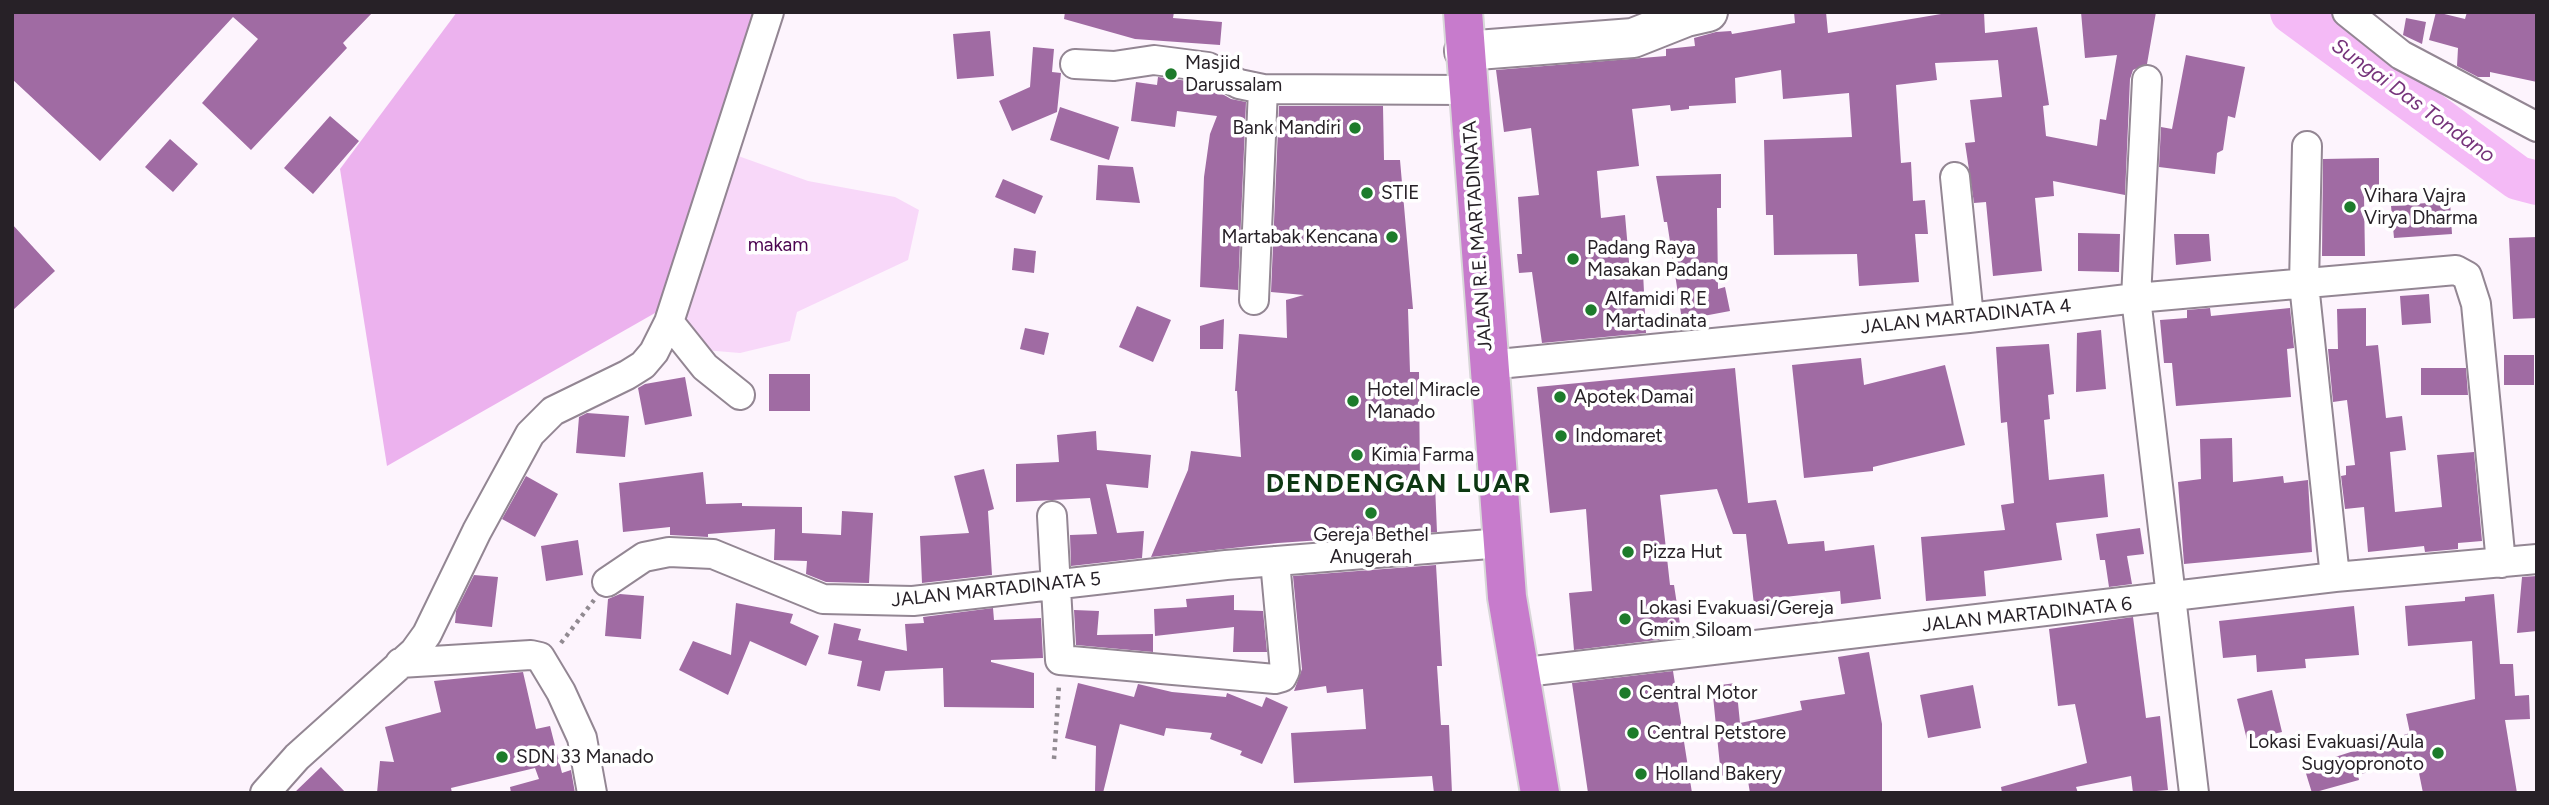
<!DOCTYPE html>
<html>
<head>
<meta charset="utf-8">
<style>
  body { margin:0 }
  #map { position:relative; width:2549px; height:805px; overflow:hidden; background:#fdf4fd; font-family:Figtree,sans-serif }
  canvas { display:block }
  .frame { position:absolute; inset:0; border:14px solid #272127; pointer-events:none }
</style>
</head>
<body>
<div id="map">
<canvas width="2549" height="805"></canvas>
<div class="frame"></div>
</div>
<script>
const context = document.querySelector('canvas').getContext('2d');
context.lineJoin = 'round';
function fill(path, color) {
  context.fillStyle = color;
  context.fill(path, 'evenodd');
}
function shape(rows) {
  const path = new Path2D();
  for (const r of rows) {
    path.moveTo(r[0], r[1]);
    for (let i = 2; i < r.length; i += 2) path.lineTo(r[i], r[i + 1]);
  }
  return path;
}
function stroke(path, color, width, dash) {
  context.strokeStyle = color;
  context.lineWidth = width;
  context.lineCap = dash ? 'butt' : 'round';
  context.setLineDash(dash || []);
  context.stroke(path);
}
function write(font, color, halo, rows, align = 'center') {
  context.font = font + ' Figtree,sans-serif';
  context.lineWidth = 7;
  context.setLineDash([]);
  context.textBaseline = 'middle';
  context.strokeStyle = halo;
  context.fillStyle = color;
  for (const [text, x, y, turn = 0] of rows) {
    context.save();
    context.translate(x, y);
    context.rotate((+turn || 0) * Math.PI / 180);
    context.textAlign = isNaN(turn) ? turn : align;
    if (halo) context.strokeText(text, 0, 0);
    context.fillText(text, 0, 0);
    context.restore();
  }
}
fill(shape([
  [730,153,808,181,895,197,919,210,908,260,797,312,790,341,740,353,704,350,683,316]
]), '#f8d8f9');
fill(shape([
  [457,12,768,12,662,309,387,466,340,169]
]), '#ecb2ee');
stroke(shape([
  [2292,12,2518,178,2537,183]
]), '#f4baf6', 44);
fill(shape([
  [12,12,373,12,343,43,347,48,251,150,202,103,258,39,233,17,100,161,12,79],
  [1065,12,1174,12,1173,18,1222,22,1220,45,1135,39,1064,19],
  [1794,12,1826,12,1828,33,1953,12,1984,12,1985,33,2037,27,2049,105,2043,106,2046,136,2097,146,2100,119,2106,120,2117,55,2085,58,2081,12,2156,12,2147,64,2133,70,2130,79,2125,195,2053,181,2054,196,2035,198,2042,271,1993,276,1986,202,1974,203,1965,143,1975,142,1970,100,2002,97,1998,60,1935,63,1937,80,1896,85,1901,163,1911,162,1913,201,1925,200,1928,234,1915,234,1919,282,1859,286,1857,254,1774,255,1773,215,1766,215,1764,140,1852,137,1849,93,1783,99,1781,70,1735,78,1736,103,1689,106,1689,109,1671,111,1670,105,1632,109,1639,166,1597,171,1601,218,1625,215,1630,273,1643,272,1646,333,1542,343,1532,272,1519,273,1517,254,1522,254,1518,197,1539,195,1531,128,1504,132,1496,70,1666,56,1666,49,1695,46,1694,38,1716,32,1731,31,1732,34,1795,23],
  [2436,12,2465,19,2467,12,2537,12,2537,82,2490,72,2490,77,2478,77,2457,66,2458,48,2429,40],
  [2406,18,2426,22,2422,44,2403,35],
  [990,31,994,76,957,79,953,34],
  [1033,47,1054,49,1052,72,1061,73,1057,112,1012,131,999,101,1030,87],
  [2186,55,2245,67,2235,118,2228,116,2223,150,2217,153,2215,174,2159,167,2161,127,2172,129],
  [1158,77,1203,83,1231,99,1246,102,1238,290,1200,287,1204,177,1210,134,1217,116,1177,111,1175,127,1131,121,1136,82,1157,85],
  [1279,106,1383,106,1384,160,1400,160,1413,309,1408,309,1410,372,1419,372,1420,486,1435,485,1437,532,1278,543,1151,557,1188,470,1191,451,1241,457,1237,391,1235,391,1239,334,1287,338,1286,300,1304,295,1271,292],
  [1060,107,1119,127,1109,160,1050,140],
  [330,116,359,141,313,194,284,168],
  [170,139,198,164,173,192,145,167],
  [2379,158,2379,196,2364,196,2365,256,2322,256,2323,159],
  [1098,165,1133,167,1140,203,1096,200],
  [1721,174,1721,208,1717,208,1718,289,1725,287,1730,311,1682,320,1667,222,1664,222,1656,176],
  [1003,179,1043,196,1035,214,995,197],
  [2450,201,2452,234,2394,238,2391,206],
  [12,224,55,271,12,311],
  [2078,233,2120,234,2119,272,2078,271],
  [2174,234,2209,234,2211,261,2176,265],
  [2537,237,2537,318,2513,319,2509,238],
  [1014,248,1036,251,1034,273,1012,270],
  [2429,294,2431,323,2402,325,2400,296],
  [1137,306,1171,320,1153,362,1119,347],
  [2210,308,2211,316,2290,308,2294,348,2287,349,2291,397,2176,406,2172,363,2164,363,2160,320,2187,318,2187,310],
  [2366,308,2366,346,2378,345,2386,418,2402,416,2406,450,2390,452,2395,512,2442,507,2437,455,2474,452,2482,541,2458,543,2458,549,2425,552,2424,546,2368,552,2364,507,2345,509,2341,476,2346,475,2346,466,2355,465,2347,400,2333,402,2328,349,2338,349,2337,309],
  [1224,319,1223,349,1200,349,1200,326],
  [1025,328,1049,333,1044,355,1020,349],
  [2101,330,2106,389,2076,392,2077,333],
  [2049,344,2054,394,2048,395,2050,419,2044,420,2049,480,2104,474,2108,517,2056,523,2062,560,1984,571,1986,596,1926,601,1921,537,2005,530,2001,505,2014,503,2007,422,2001,423,1996,347],
  [2504,355,2534,355,2534,385,2504,385],
  [1861,358,1864,385,1945,365,1965,445,1873,467,1873,471,1804,478,1792,365],
  [1735,368,1748,503,1776,500,1788,544,1824,541,1825,551,1874,545,1881,599,1841,604,1840,591,1775,598,1775,603,1754,605,1746,534,1733,534,1717,489,1660,495,1670,585,1674,585,1682,637,1574,650,1569,593,1592,591,1586,509,1550,513,1537,387],
  [2421,368,2466,368,2468,395,2421,395],
  [769,374,810,374,810,411,769,411],
  [685,377,692,416,645,425,638,388,645,384],
  [587,413,629,416,625,457,576,453,579,417],
  [1096,431,1097,450,1151,455,1148,488,1106,484,1117,533,1144,531,1142,558,1071,566,1070,535,1097,534,1090,498,1016,502,1016,464,1059,462,1057,435],
  [2232,438,2233,482,2283,476,2284,483,2308,480,2312,552,2184,564,2178,482,2201,479,2200,439],
  [984,469,994,509,988,511,992,575,922,583,920,536,969,533,954,476],
  [703,472,706,504,742,503,742,506,802,507,802,533,841,535,842,511,873,513,869,583,826,582,806,574,807,561,774,560,775,529,708,534,708,537,670,535,670,527,623,532,619,483],
  [526,476,558,494,535,537,502,519],
  [2140,528,2144,554,2127,556,2132,584,2109,587,2105,560,2100,560,2096,534],
  [578,540,583,575,546,581,541,546],
  [1436,565,1442,666,1437,666,1441,725,1449,725,1452,793,1434,793,1432,776,1294,783,1291,733,1366,729,1363,689,1327,693,1326,686,1294,691,1302,669,1293,576],
  [474,575,498,577,492,627,455,623,456,611],
  [2537,576,2537,631,2517,633,2522,577],
  [620,594,644,596,641,639,605,636,608,599],
  [2494,594,2500,664,2513,664,2515,696,2529,695,2530,719,2505,720,2517,793,2423,793,2416,758,2358,775,2359,780,2312,793,2304,767,2410,733,2406,714,2475,699,2472,641,2408,646,2405,606,2465,601,2465,597],
  [1234,595,1234,610,1263,611,1267,652,1233,652,1234,627,1155,636,1154,609,1187,607,1186,599],
  [736,603,793,614,790,623,819,636,806,666,750,641,728,695,679,670,693,641,731,655],
  [2354,606,2359,655,2305,659,2306,668,2257,672,2256,655,2223,658,2219,621],
  [993,608,994,620,1041,618,1043,658,991,660,991,662,1034,673,1034,708,944,707,943,668,885,671,880,691,857,686,862,661,828,654,834,623,861,629,858,640,907,651,905,624,924,623,923,617],
  [1074,610,1099,611,1097,635,1153,634,1153,652,1076,645],
  [2133,617,2146,718,2160,716,2168,790,2133,793,2131,776,2076,787,2078,793,2002,793,2001,787,2087,763,2075,704,2058,706,2049,629],
  [1869,652,1882,724,1882,793,1750,793,1746,769,1721,776,1712,686,1736,683,1740,723,1802,710,1800,701,1845,694,1838,657],
  [1673,671,1692,793,1588,793,1572,683],
  [523,672,536,729,550,726,562,773,571,770,575,793,511,793,510,787,539,779,535,768,451,788,452,793,377,793,380,761,394,762,385,727,441,712,434,681],
  [1078,683,1134,697,1138,684,1172,692,1226,697,1227,693,1262,707,1266,697,1288,707,1262,764,1240,755,1242,751,1210,739,1212,733,1166,728,1164,736,1120,724,1103,793,1095,792,1096,746,1065,738],
  [1973,685,1981,728,1928,738,1920,695],
  [2272,690,2282,732,2247,740,2237,699],
  [321,767,346,793,294,793]
]), '#a06ba3');
const street = shape([
  [2347,12,2401,55,2537,127],
  [1075,64,1114,66,1154,60,1208,67,1239,84,1263,89,1467,90],
  [2147,80,2136,298,2194,793],
  [2307,146,2304,284,2335,577],
  [1955,177,1969,318],
  [1254,300,1263,89],
  [669,322,705,367,740,395],
  [1488,365,1969,318,2136,298,2456,270,2467,276,2476,304,2501,563],
  [1052,516,1060,660,1275,679,1282,677,1285,671,1275,561],
  [607,582,644,557,669,552,713,554,823,599,913,601,1226,565,1502,543],
  [400,663,531,655,540,657,561,692,582,738,592,793],
  [1517,673,2335,577,2537,559],
  [265,793,297,757,414,652,427,634,477,531,530,434,553,411,627,375,643,365,654,352,669,322,769,12]
]);
const secondary = shape([
  [1464,51,1633,38,1686,17,1708,12]
]);
const highway = shape([
  [1463,12,1507,597,1540,793]
]);
stroke(street, '#938693', 32);
stroke(secondary, '#938693', 42);
stroke(highway, '#d8d7d8', 42);
stroke(shape([
  [561,643,594,600],
  [1054,759,1059,685]
]), '#918a91', 4.5, [3.5, 5]);
stroke(street, '#fff', 28);
stroke(secondary, '#fff', 38);
stroke(highway, '#c77bcc', 38);
for (const [x, y, r, color] of [
  [1171,74,7,"#1d7b2b"],
  [1355,128,7,"#1d7b2b"],
  [1367,193,7,"#1d7b2b"],
  [2350,207,7,"#1d7b2b"],
  [1392,237,7,"#1d7b2b"],
  [1573,259,7,"#1d7b2b"],
  [1591,310,7,"#1d7b2b"],
  [1560,397,7,"#1d7b2b"],
  [1353,401,7,"#1d7b2b"],
  [1561,436,7,"#1d7b2b"],
  [1357,455,7,"#1d7b2b"],
  [1371,513,7,"#1d7b2b"],
  [1628,552,7,"#1d7b2b"],
  [1625,619,7,"#1d7b2b"],
  [1625,693,7,"#1d7b2b"],
  [1633,733,7,"#1d7b2b"],
  [2438,753,7,"#1d7b2b"],
  [502,757,7,"#1d7b2b"],
  [1641,774,7,"#1d7b2b"]
]) {
  const dot = new Path2D();
  dot.arc(x, y, r, 0, 2 * Math.PI);
  context.fillStyle = color;
  context.fill(dot);
  stroke(dot, '#fff', 2.5);
}
write('19px', '#272127', '#fff', [
  ["Masjid",1185,63],
  ["Darussalam",1185,85],
  ["Bank Mandiri",1341,128,"right"],
  ["STIE",1381,193],
  ["Vihara Vajra",2364,196],
  ["Virya Dharma",2364,218],
  ["Martabak Kencana",1378,237,"right"],
  ["Padang Raya",1587,248],
  ["Masakan Padang",1587,270],
  ["Alfamidi R E",1605,299],
  ["Martadinata",1605,321],
  ["Hotel Miracle",1367,390],
  ["Manado",1367,412],
  ["Apotek Damai",1574,397],
  ["Indomaret",1575,436],
  ["Kimia Farma",1371,455],
  ["Gereja Bethel",1371,535,"center"],
  ["Anugerah",1371,557,"center"],
  ["Pizza Hut",1642,552],
  ["Lokasi Evakuasi/Gereja",1639,608],
  ["Gmim Siloam",1639,630],
  ["Central Motor",1639,693],
  ["Central Petstore",1647,733],
  ["Lokasi Evakuasi/Aula",2424,742,"right"],
  ["Sugyopronoto",2424,764,"right"],
  ["SDN 33 Manado",516,757],
  ["Holland Bakery",1655,774]
], 'left');
write('19px', '#272127', '#fff', [
  ["JALAN R.E. MARTADINATA",1478,236,-94],
  ["JALAN MARTADINATA 4",1966,317,-6],
  ["JALAN MARTADINATA 5",996,590,-6],
  ["JALAN MARTADINATA 6",2027,615,-6]
]);
write('19px', '#4b0450', '#fff', [
  ["makam",778,245]
]);
write('italic 21px', '#76347b', '#fff', [
  ["Sungai Das Tondano",2413,101,36]
]);
context.letterSpacing = '2px';
write('bold 26px', '#0d3812', '#fff', [
  ["DENDENGAN LUAR",1399,484]
]);
context.letterSpacing = '0px';
</script>
</body>
</html>
